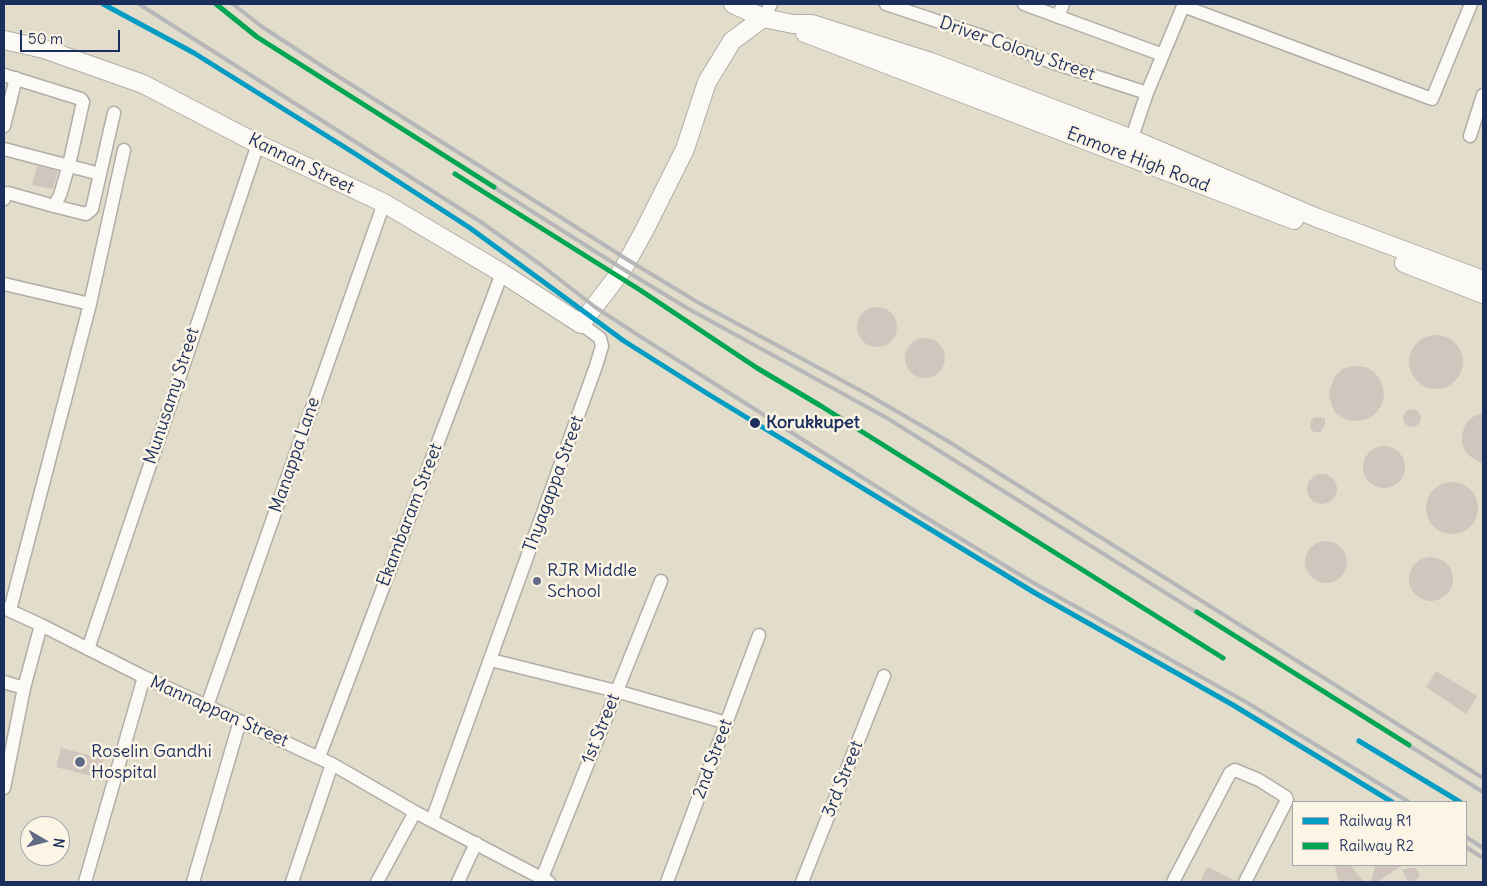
<!DOCTYPE html>
<html>
<head>
<meta charset="utf-8">
<style>
  body { margin:0 }
  #map { position:relative; width:1487px; height:886px; overflow:hidden; background:#e2dcca; font-family:Delius,sans-serif }
  canvas { display:block }
  .frame { position:absolute; inset:0; border:5px solid #1b2f5e; pointer-events:none }
  .legend { position:absolute; left:1292px; top:801px; width:175px; height:65px; box-sizing:border-box; background:#fcf5e5; border:1px solid #a2a6af; margin:0; padding:6px 9px; list-style:none; font-size:15px; color:#1b2f5e }
  .legend li { display:flex; align-items:center; gap:10px; height:25px }
  .legend b { width:25px; border:1px solid #a2a6af }
  .north { position:absolute; left:20px; top:816px; width:50px; height:50px; box-sizing:border-box; background:#fcf5e5; border:1px solid #a2a6af; border-radius:50%; rotate:98deg; font-size:14px; font-weight:700; line-height:20px; text-align:center; color:#1b2f5e }
  .north::after { content:''; display:block; margin:auto; width:18px; height:22px; background:#616c84; clip-path:polygon(50% 0,100% 100%,50% 72%,0 100%) }
  .scale { position:absolute; left:20px; top:30px; width:100px; height:22px; box-sizing:border-box; border:2px solid #1b2f5e; border-top:0; padding-left:6px; font-size:15px; line-height:18px; white-space:nowrap; color:#1b2f5e; -webkit-text-stroke:4px #fcf5e5; paint-order:stroke }
</style>
</head>
<body>
<div id="map">
<canvas width="1487" height="886"></canvas>
<div class="frame"></div>
<ul class="legend">
<li><b style="height:6px;background:#039dc3"></b>Railway R1</li>
<li><b style="height:6px;background:#00a651"></b>Railway R2</li>
</ul>
<div class="north">N</div>
<div class="scale">50 m</div>
</div>
<script>
const context = document.querySelector('canvas').getContext('2d');
context.lineJoin = 'round';
function fill(path, color) {
  context.fillStyle = color;
  context.fill(path, 'evenodd');
}
function shape(rows) {
  const path = new Path2D();
  for (const r of rows) {
    if (r.length === 3) {
      path.moveTo(r[0] + r[2], r[1]);
      path.arc(r[0], r[1], r[2], 0, 2 * Math.PI);
      continue;
    }
    path.moveTo(r[0], r[1]);
    for (let i = 2; i < r.length; i += 2) path.lineTo(r[i], r[i + 1]);
  }
  return path;
}
function stroke(path, color, width, dash) {
  context.strokeStyle = color;
  context.lineWidth = width;
  context.lineCap = dash ? 'butt' : 'round';
  context.setLineDash(dash || []);
  context.stroke(path);
}
function write(font, color, halo, rows, align = 'center') {
  context.font = font + ' Delius,sans-serif';
  context.lineWidth = 5;
  context.setLineDash([]);
  context.textBaseline = 'middle';
  context.strokeStyle = halo;
  context.fillStyle = color;
  for (const [text, x, y, turn = 0] of rows) {
    context.save();
    context.translate(x, y);
    context.rotate((+turn || 0) * Math.PI / 180);
    context.textAlign = isNaN(turn) ? turn : align;
    if (halo) context.strokeText(text, 0, 0);
    context.fillText(text, 0, 0);
    context.restore();
  }
}
fill(shape([
  [37,166,58,171,53,189,32,185],
  [877,327,20],
  [1436,362,27],
  [925,358,20],
  [1357,366,1366,367,1373,371,1380,379,1383,387,1384,397,1381,406,1375,414,1367,419,1357,421,1348,420,1335,413,1330,400,1329,392,1335,376,1341,370,1349,367],
  [1412,418,9],
  [1483,413,1483,464,1471,457,1465,451,1462,443,1462,435,1464,428,1468,421,1474,416],
  [1315,417,1325,418,1325,425,1321,432,1314,432,1310,428,1311,420],
  [1384,467,21],
  [1322,489,15],
  [1452,508,26],
  [1326,562,21],
  [1431,579,22],
  [1436,671,1477,696,1466,714,1426,687],
  [61,748,104,759,99,778,56,767],
  [1335,865,1350,865,1364,882,1341,882,1337,877],
  [1375,865,1403,865,1377,882,1371,882],
  [1207,867,1237,882,1200,882],
  [1410,868,1416,868,1419,872,1419,877,1414,882,1410,882,1406,879,1402,870]
]), '#d1c6be');
const street = shape([
  [886,4,979,35,1051,62,1147,93],
  [1024,4,1163,55],
  [1183,6,1432,99,1471,4],
  [1058,17,1063,4],
  [763,18,771,4],
  [4,75,81,99,83,102,69,165,60,195,54,206,8,193,5,195,4,199],
  [4,126,16,78],
  [1470,136,1483,95],
  [1129,146,1147,93,1184,4],
  [4,149,100,174],
  [54,206,86,214,92,209,114,113],
  [4,284,90,304],
  [4,608,41,625,144,677,332,764,415,812,549,882],
  [10,610,90,304,124,150],
  [88,649,258,144],
  [491,660,616,691,727,723],
  [4,682,24,688],
  [207,706,384,203],
  [319,757,502,273],
  [4,788,24,688,41,625],
  [432,820,596,366,602,346,600,338,581,324],
  [542,878,661,581],
  [85,882,144,677],
  [193,882,240,721],
  [292,882,332,764],
  [377,882,415,812],
  [458,882,476,843],
  [667,882,759,635],
  [802,882,884,676],
  [1173,882,1230,773,1235,770,1259,780,1286,797,1287,800,1245,882]
]);
const secondary = shape([
  [733,4,763,18,793,24,812,24,931,62,1132,139,1315,217,1483,280],
  [805,33,1294,220],
  [4,40,44,49,143,84,258,144,384,203,502,273,581,324,623,269,644,231,685,149,707,82,732,41,763,18],
  [1404,263,1483,294]
]);
stroke(street, '#b0aea7', 15);
stroke(secondary, '#b0aea7', 20);
stroke(street, '#fbfaf7', 12);
stroke(secondary, '#fbfaf7', 18);
stroke(shape([
  [103,4,194,53,354,153,470,228,624,341,708,394,1035,593,1233,705,1392,802],
  [139,4,481,222,541,265,595,307,641,337,920,514,1032,582,1246,702,1409,802],
  [216,4,257,37,623,269,687,308,887,418,1483,792],
  [233,4,261,26,325,68,628,260,699,303,867,394,946,440,1483,778],
  [1466,837,1483,848],
  [1466,847,1483,858]
]), '#b5b7b9', 4);
stroke(shape([
  [103,4,194,53,354,153,470,228,624,341,708,394,1035,593,1233,705,1392,802],
  [1359,741,1460,802]
]), '#039dc3', 5);
stroke(shape([
  [216,4,257,37,494,187],
  [455,174,640,290,757,368,821,406,1223,658],
  [1197,612,1409,745]
]), '#00a651', 5);
for (const [x, y, r, color] of [
  [755,423,6,"#1b2f5e"],
  [537,581,5,"#616c84"],
  [80,762,6,"#616c84"]
]) {
  const dot = new Path2D();
  dot.arc(x, y, r, 0, 2 * Math.PI);
  context.fillStyle = color;
  context.fill(dot);
  stroke(dot, '#fcf5e5', 2);
}
write('18px', '#1b2f5e', '#fcf5e5', [
  ["Driver Colony Street",1017,49,19],
  ["Enmore High Road",1138,160,21],
  ["Kannan Street",301,164,26],
  ["Munusamy Street",172,396,-72],
  ["Manappa Lane",295,455,-71],
  ["Thyagappa Street",554,484,-70],
  ["Ekambaram Street",410,515,-69],
  ["Mannappan Street",219,712,24],
  ["1st Street",601,729,-68],
  ["2nd Street",713,759,-70],
  ["3rd Street",843,779,-68]
]);
write('bold 18px', '#1b2f5e', '#fcf5e5', [
  ["Korukkupet",766,423]
], 'left');
write('18px', '#1b2f5e', '#fcf5e5', [
  ["RJR Middle",547,571],
  ["School",547,592],
  ["Roselin Gandhi",91,752],
  ["Hospital",91,773]
], 'left');
</script>
</body>
</html>
